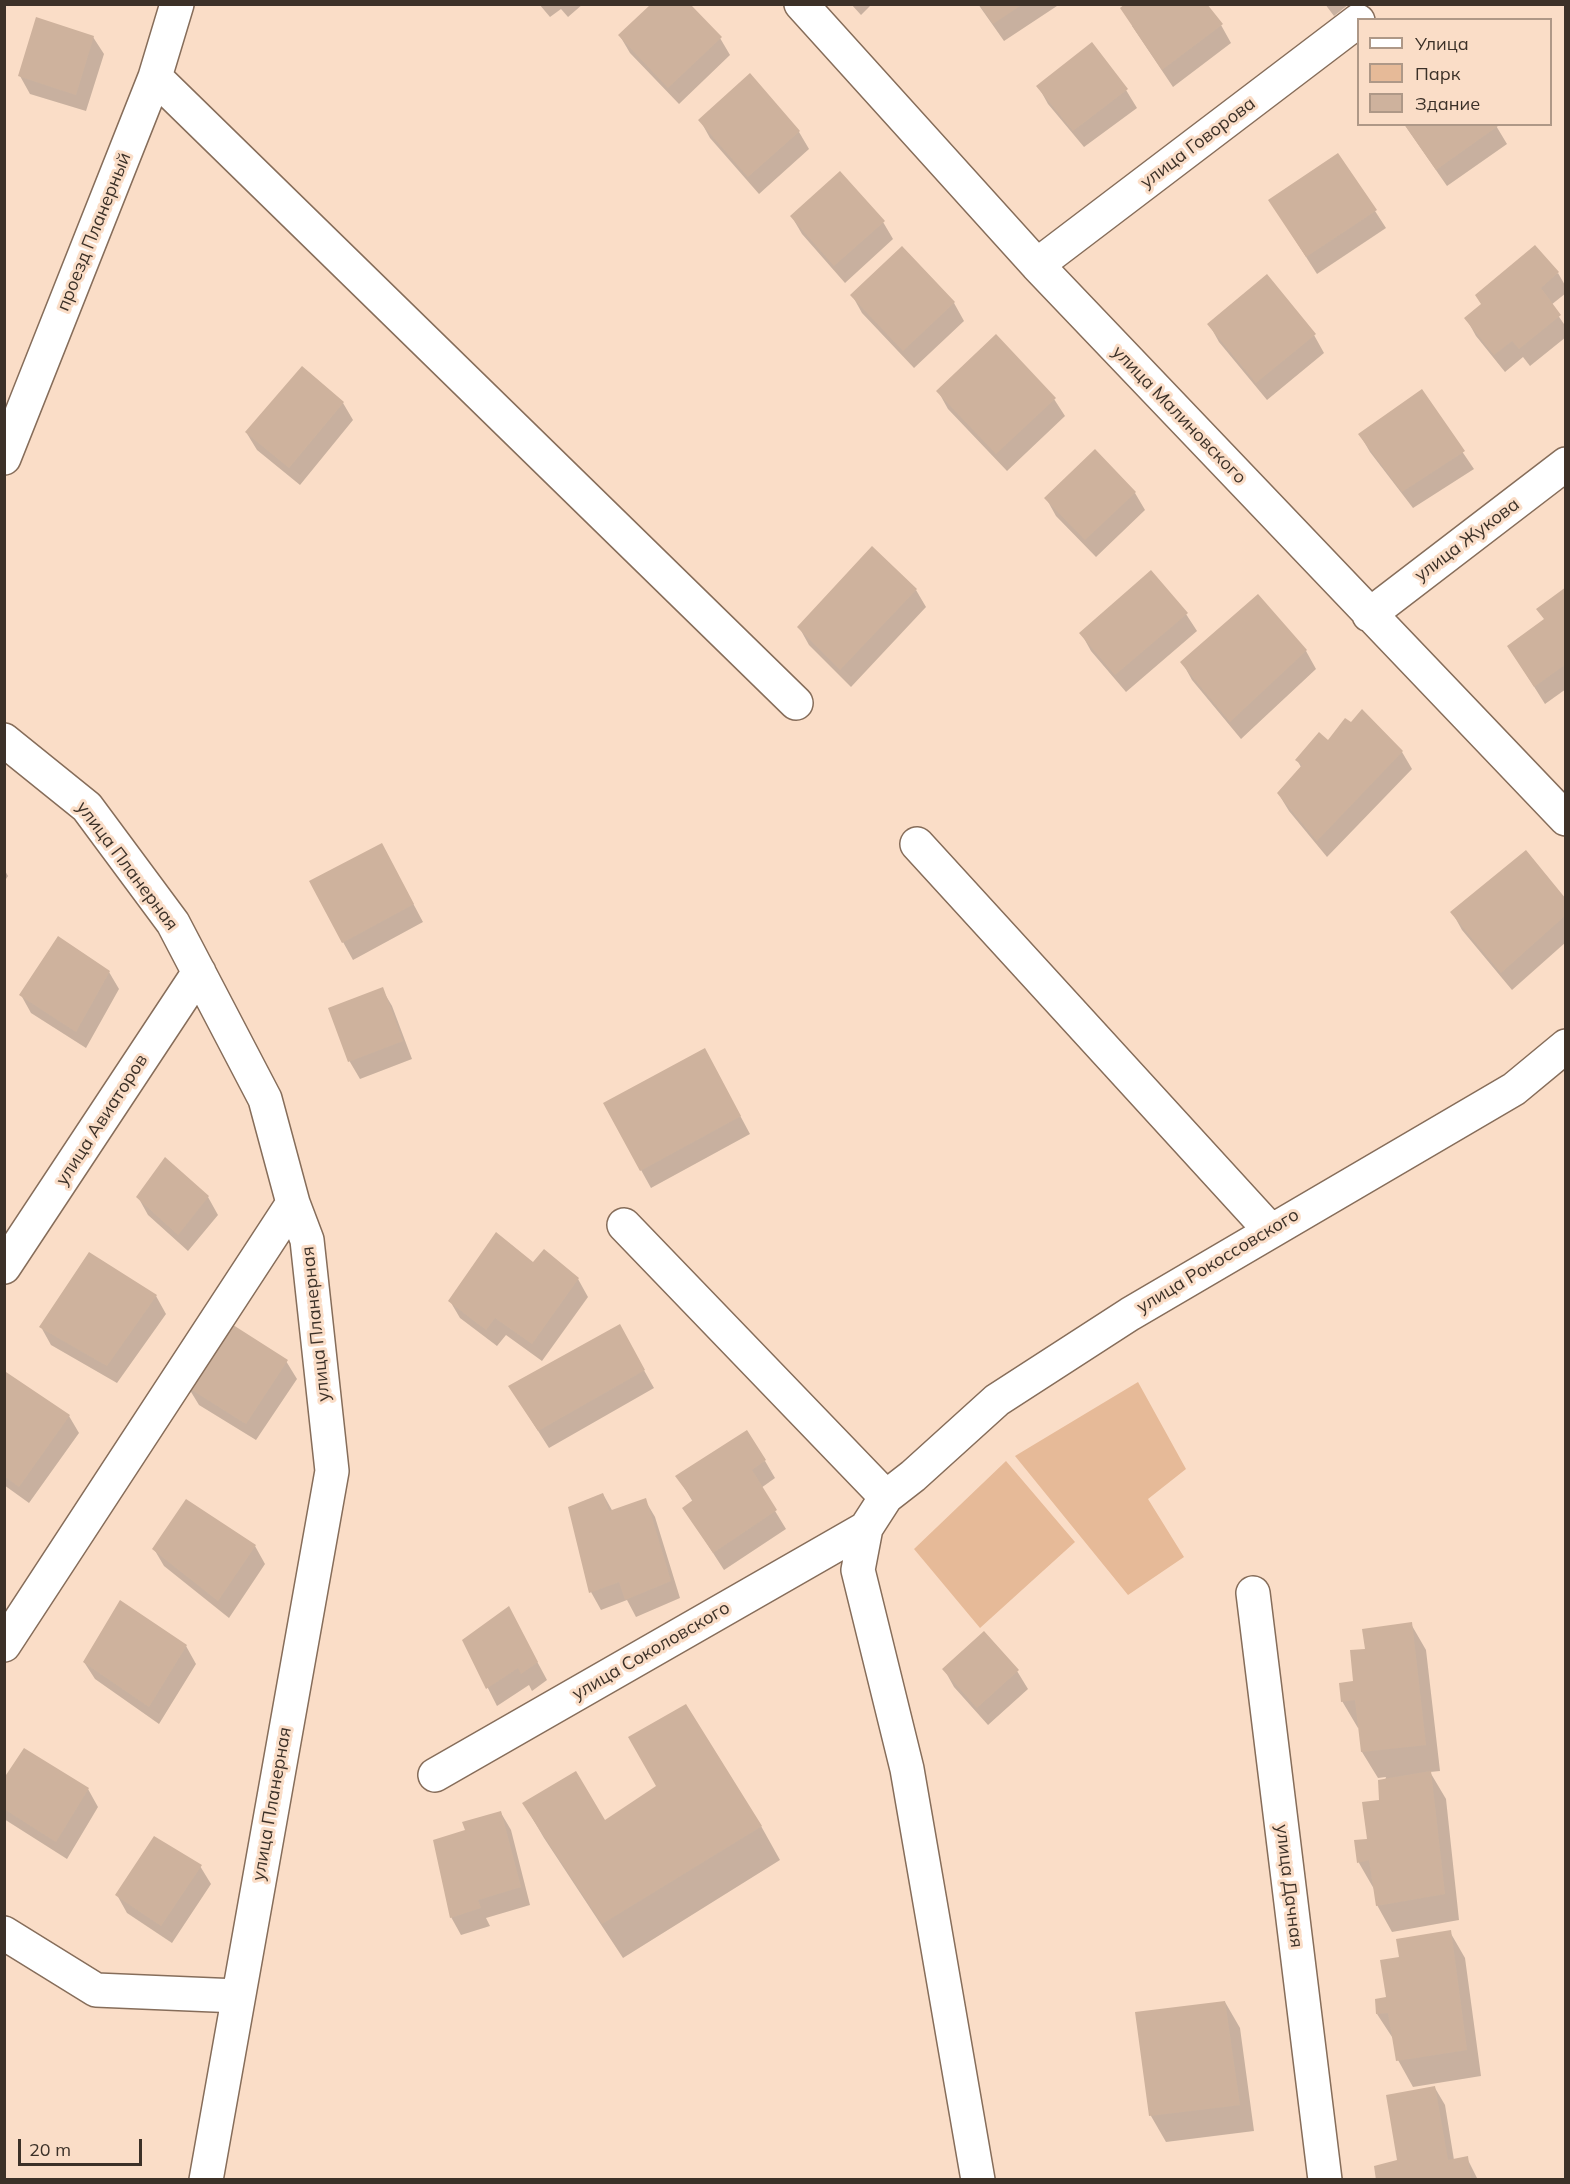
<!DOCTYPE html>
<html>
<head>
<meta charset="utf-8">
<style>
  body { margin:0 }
  #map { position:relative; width:1570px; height:2184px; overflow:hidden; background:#faddc7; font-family:Mulish,sans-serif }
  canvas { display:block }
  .frame { position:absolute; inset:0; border:6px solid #3c3128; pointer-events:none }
  .legend { position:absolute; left:1357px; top:18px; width:195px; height:108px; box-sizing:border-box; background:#faddc7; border:2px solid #ae9887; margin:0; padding:8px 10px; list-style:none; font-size:18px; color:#3c3128 }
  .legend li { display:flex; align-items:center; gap:12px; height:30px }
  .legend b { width:30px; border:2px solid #ae9887 }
  .scale { position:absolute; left:18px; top:2139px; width:124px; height:27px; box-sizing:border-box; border:3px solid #3c3128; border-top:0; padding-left:8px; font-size:18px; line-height:21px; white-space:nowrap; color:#3c3128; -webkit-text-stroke:4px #faddc7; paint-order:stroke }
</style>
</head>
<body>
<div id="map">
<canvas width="1570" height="2184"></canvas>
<div class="frame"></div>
<ul class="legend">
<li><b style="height:8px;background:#fff"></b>Улица</li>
<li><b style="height:16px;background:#e6ba98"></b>Парк</li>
<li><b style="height:16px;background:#ceb29d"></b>Здание</li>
</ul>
<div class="scale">20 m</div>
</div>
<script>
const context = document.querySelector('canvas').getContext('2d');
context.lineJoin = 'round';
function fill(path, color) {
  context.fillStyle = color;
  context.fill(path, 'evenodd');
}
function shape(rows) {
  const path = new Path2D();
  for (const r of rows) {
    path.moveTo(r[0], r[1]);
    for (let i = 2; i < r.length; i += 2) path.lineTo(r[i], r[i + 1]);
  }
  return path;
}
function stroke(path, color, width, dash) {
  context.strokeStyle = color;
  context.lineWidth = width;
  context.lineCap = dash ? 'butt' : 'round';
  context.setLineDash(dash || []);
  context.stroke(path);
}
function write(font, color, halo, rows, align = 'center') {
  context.font = font + ' Mulish,sans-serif';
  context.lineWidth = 6;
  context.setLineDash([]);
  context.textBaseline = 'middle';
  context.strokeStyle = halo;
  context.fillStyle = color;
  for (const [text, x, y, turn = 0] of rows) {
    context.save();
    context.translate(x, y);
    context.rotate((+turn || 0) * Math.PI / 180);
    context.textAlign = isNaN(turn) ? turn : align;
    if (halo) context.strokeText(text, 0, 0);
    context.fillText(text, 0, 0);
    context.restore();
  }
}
fill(shape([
  [1138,1382,1186,1469,1148,1499,1184,1557,1128,1595,1015,1456],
  [1006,1461,1075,1542,980,1628,914,1549]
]), '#e6ba98');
fill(shape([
  [539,4,583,4,568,17,561,9,550,17],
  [652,4,689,4,720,38,730,55,679,104,630,53,620,36],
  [851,4,872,4,861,15],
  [978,4,1057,4,1057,6,1004,41],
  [1325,4,1349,4,1334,16],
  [1221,25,1231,43,1173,87,1132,26],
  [93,37,104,54,86,111,30,94,20,76],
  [750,76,799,132,809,149,759,194,710,138,700,120],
  [1038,86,1126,90,1137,108,1084,147,1048,104],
  [1404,124,1495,124,1507,144,1447,186],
  [1270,201,1375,211,1386,228,1317,274],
  [792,217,883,222,893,239,845,283,802,234],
  [902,248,954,303,964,321,914,368,862,313,852,295],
  [1558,273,1566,287,1566,293,1551,305,1566,327,1566,337,1530,366,1523,357,1505,372,1476,336,1466,318],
  [1209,324,1314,335,1324,353,1267,400,1219,342],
  [938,391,1054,399,1065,416,1007,471,948,409],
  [1421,391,1474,469,1413,508,1370,452,1360,435],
  [343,403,353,420,300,485,257,450,246,432],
  [1135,493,1145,510,1096,557,1056,516,1046,498],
  [1566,589,1566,689,1545,704,1509,647,1545,620,1538,609],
  [916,590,926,607,851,687,809,645,799,627],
  [1258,596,1306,651,1316,669,1241,739,1192,680,1182,662],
  [1186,614,1197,631,1126,692,1091,651,1081,633],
  [1328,742,1402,752,1412,769,1327,857,1289,811,1278,793,1301,767,1297,760],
  [391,862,423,922,353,960,343,942],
  [4,869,8,876,4,882],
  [1566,902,1566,942,1512,990,1462,930,1452,912],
  [109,972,119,989,86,1048,31,1013,21,995],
  [382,989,392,1006,412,1059,360,1079,350,1062,330,1009],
  [714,1067,750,1134,651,1188,641,1170],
  [138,1197,208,1197,218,1215,188,1251,148,1215],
  [90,1254,156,1296,166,1314,117,1383,51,1345,41,1327],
  [534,1264,578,1279,588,1297,542,1361,506,1335,497,1346,460,1318,450,1301],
  [619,1326,654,1388,549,1448,510,1387],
  [286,1361,297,1379,256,1440,199,1405,188,1387],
  [4,1378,69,1416,79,1433,29,1503,4,1485],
  [765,1461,775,1478,761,1488,786,1529,724,1570,684,1508,693,1502,677,1476],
  [603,1494,613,1512,645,1500,655,1517,680,1598,636,1617,627,1600,601,1610,591,1592],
  [255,1546,265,1564,229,1618,164,1566,154,1549],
  [1411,1624,1426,1650,1440,1771,1430,1772,1446,1799,1459,1920,1392,1932,1377,1905,1374,1889,1359,1863,1355,1842,1368,1840,1386,1777,1378,1778,1362,1752,1360,1727,1358,1728,1342,1701,1355,1682,1367,1650],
  [518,1626,547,1680,532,1691,529,1685,497,1706,464,1641],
  [186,1646,196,1664,159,1724,95,1679,84,1662],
  [944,1669,1017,1671,1028,1689,988,1725,954,1687],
  [4,1781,88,1789,98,1807,67,1859,4,1819],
  [524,1804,605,1822,761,1826,780,1860,623,1958,544,1838],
  [501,1813,511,1830,530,1905,486,1918,490,1926,461,1935,451,1917,467,1831],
  [200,1866,211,1884,172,1943,127,1913,117,1895],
  [1450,1932,1465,1958,1481,2076,1413,2087,1398,2060,1394,2040,1377,2014,1388,1998,1400,1958],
  [1225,2002,1240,2028,1254,2131,1166,2142,1151,2116,1137,2014],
  [1435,2088,1445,2105,1454,2160,1467,2158,1478,2180,1377,2180,1399,2162]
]), '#0003');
fill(shape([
  [979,4,1023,4,993,24],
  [1125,4,1207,4,1223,24,1162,70,1120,8],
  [650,5,691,5,722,37,668,88,618,35],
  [36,17,94,36,76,95,18,76],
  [1092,42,1128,89,1073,131,1036,86],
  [750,73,800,131,748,177,698,120],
  [1404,124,1497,124,1498,126,1436,170],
  [1338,153,1377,210,1306,257,1268,200],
  [840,171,885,221,834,266,790,216],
  [1535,245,1559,272,1541,288,1561,315,1519,349,1512,341,1494,355,1464,318,1481,304,1475,295],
  [902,246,955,302,903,351,850,295],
  [1267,274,1316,334,1256,383,1207,324],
  [996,334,1056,398,996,454,936,391],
  [302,366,344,402,289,468,245,432],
  [1422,389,1465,451,1402,492,1358,434],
  [1095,449,1136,492,1085,540,1044,498],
  [872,546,917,589,840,670,797,627],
  [1151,570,1188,613,1115,675,1079,633],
  [1566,587,1566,664,1534,687,1507,646,1544,619,1536,609],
  [1258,594,1307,650,1230,722,1180,662],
  [1362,709,1403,751,1317,841,1277,793,1302,765,1295,760,1319,732,1328,740,1345,718,1351,722],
  [382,843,414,904,342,943,309,881],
  [1526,850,1566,899,1566,915,1501,973,1450,912],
  [58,936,110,971,76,1032,19,995],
  [383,987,403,1041,348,1062,328,1008],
  [705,1048,741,1116,640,1171,603,1103],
  [165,1157,209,1196,178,1235,136,1197],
  [496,1232,533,1262,544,1249,579,1278,532,1344,495,1318,486,1330,448,1301],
  [89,1252,157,1295,107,1366,39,1327],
  [230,1323,288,1360,246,1424,187,1387],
  [620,1324,645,1370,538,1431,508,1386],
  [6,1372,70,1415,19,1487,4,1476,4,1375],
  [747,1430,766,1460,752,1470,777,1510,713,1553,682,1508,693,1500,675,1476],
  [603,1493,609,1511,646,1498,671,1581,625,1600,619,1582,589,1593,568,1507],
  [186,1499,256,1545,218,1601,152,1549],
  [120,1600,187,1645,149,1707,83,1662],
  [509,1606,538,1662,521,1674,518,1668,486,1689,462,1640],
  [1412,1622,1426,1745,1361,1752,1355,1700,1341,1702,1339,1683,1353,1681,1350,1650,1365,1649,1362,1629],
  [984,1631,1019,1670,977,1708,942,1669],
  [686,1704,762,1826,602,1924,522,1803,576,1771,605,1820,656,1786,628,1737],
  [24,1748,89,1788,56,1842,4,1809,4,1778],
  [1431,1771,1445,1894,1376,1906,1369,1860,1357,1863,1354,1840,1367,1839,1362,1802,1379,1800,1378,1780],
  [501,1811,521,1887,478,1900,481,1908,450,1918,433,1840,465,1830,462,1822],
  [154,1836,202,1865,161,1926,115,1895],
  [1451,1930,1467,2050,1396,2061,1388,2013,1376,2014,1375,1999,1386,1997,1380,1960,1399,1957,1396,1939],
  [1225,2001,1240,2105,1149,2116,1135,2012],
  [1435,2086,1448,2160,1468,2156,1471,2180,1376,2180,1374,2166,1397,2160,1386,2095]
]), '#ceb29d');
const minor = shape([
  [801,4,1037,265,1566,819],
  [155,77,796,703],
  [1037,265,1358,21],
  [4,458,155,77,177,4],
  [1369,615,1566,464],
  [4,740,87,807,173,923,265,1099,293,1203,307,1240,332,1471,206,2180],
  [917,844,1270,1230],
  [4,1267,199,972],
  [886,1497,913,1476,997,1400,1130,1314,1514,1089,1566,1046],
  [866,1528,858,1570,907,1769,978,2180],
  [1253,1593,1325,2180],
  [4,1645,293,1203],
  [435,1775,866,1528,886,1497,624,1225],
  [4,1933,96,1990,238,1996]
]);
stroke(minor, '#866d5a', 36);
stroke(minor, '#fff', 33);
write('18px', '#3c3128', '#faddc7', [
  ["улица Говорова",1198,143,-37],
  ["проезд Планерный",94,232,-68],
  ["улица Малиновского",1179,415,46],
  ["улица Жукова",1467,540,-37],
  ["улица Планерная",127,866,53],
  ["улица Авиаторов",102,1120,-57],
  ["улица Рокоссовского",1218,1261,-31],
  ["улица Планерная",316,1324,-96],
  ["улица Соколовского",651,1651,-30],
  ["улица Планерная",272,1804,-80],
  ["улица Дачная",1289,1886,83]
]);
</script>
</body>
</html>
